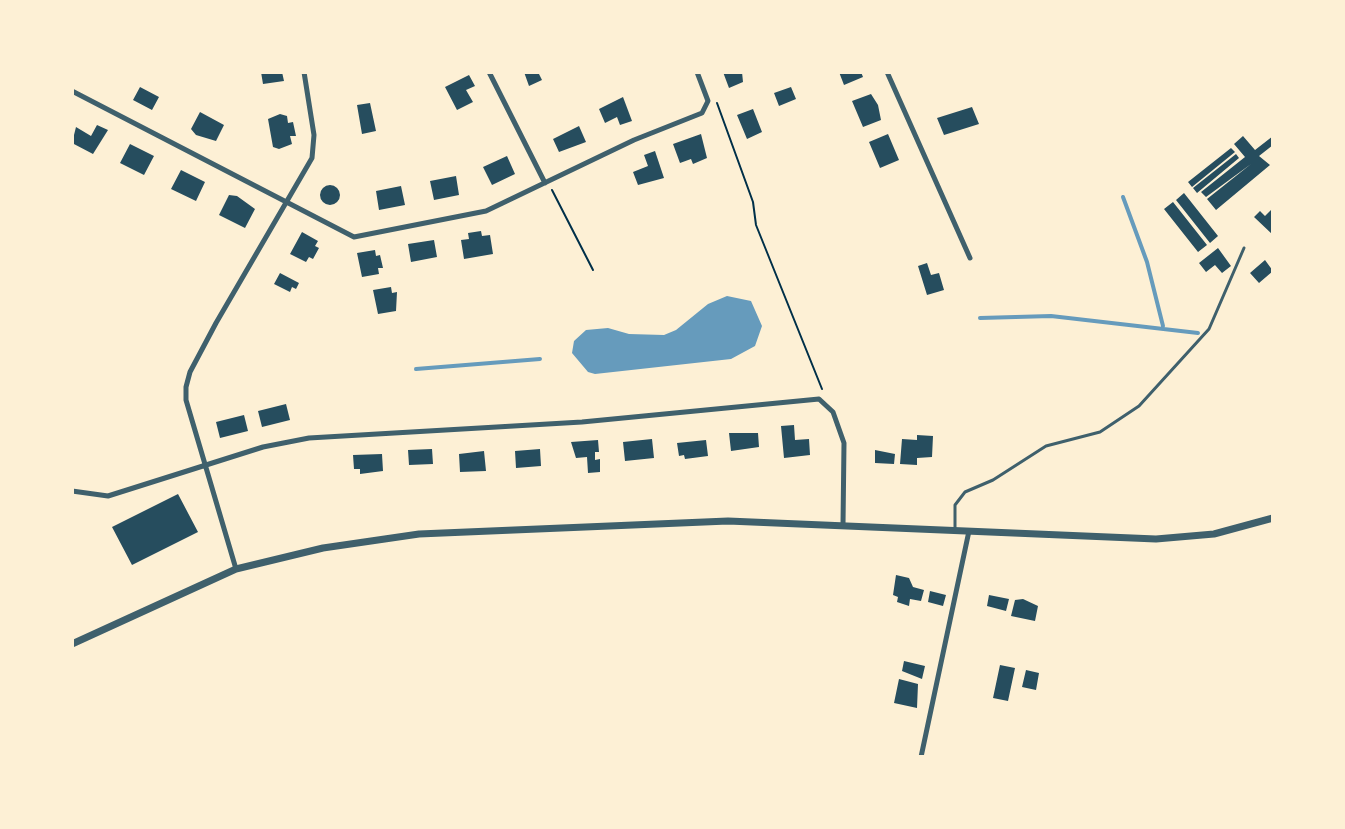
<!DOCTYPE html>
<html>
<head>
<meta charset="utf-8">
<style>
  body { margin:0 }
  #map { position:relative; width:1345px; height:829px; overflow:hidden; background:#fdf0d5; font-family:"Asap Condensed",sans-serif }
  canvas { display:block }
  .frame { position:absolute; inset:0; border:74px solid #fdf0d5; pointer-events:none }
</style>
</head>
<body>
<div id="map">
<canvas width="1345" height="829"></canvas>
<div class="frame"></div>
</div>
<script>
const context = document.querySelector('canvas').getContext('2d');
context.lineJoin = 'round';
function fill(path, color) {
  context.fillStyle = color;
  context.fill(path, 'evenodd');
}
function shape(rows) {
  const path = new Path2D();
  for (const r of rows) {
    if (r.length === 3) {
      path.moveTo(r[0] + r[2], r[1]);
      path.arc(r[0], r[1], r[2], 0, 2 * Math.PI);
      continue;
    }
    path.moveTo(r[0], r[1]);
    for (let i = 2; i < r.length; i += 2) path.lineTo(r[i], r[i + 1]);
  }
  return path;
}
function stroke(path, color, width, dash) {
  context.strokeStyle = color;
  context.lineWidth = width;
  context.lineCap = dash ? 'butt' : 'round';
  context.setLineDash(dash || []);
  context.stroke(path);
}
fill(shape([
  [727,296,751,301,762,326,755,346,731,359,595,374,588,372,572,353,574,341,586,330,608,328,629,334,664,335,676,330,708,304]
]), '#669bbc');
stroke(shape([
  [1123,197,1147,262,1163,326],
  [980,318,1051,316,1198,333],
  [416,369,540,359]
]), '#669bbc', 4);
fill(shape([
  [261,72,282,72,284,81,263,84],
  [524,72,538,72,542,80,529,86],
  [723,72,742,72,743,82,729,88],
  [839,72,861,72,863,77,844,85],
  [469,75,475,86,466,90,473,102,457,110,445,87],
  [140,87,159,97,152,110,133,100],
  [791,87,796,99,779,106,774,93],
  [871,94,878,105,881,120,863,127,852,101],
  [623,97,632,121,620,125,617,117,605,123,599,109],
  [370,103,376,131,362,134,357,105],
  [972,107,979,124,944,135,937,118],
  [753,109,762,132,747,139,737,115],
  [200,112,224,125,216,141,196,135,191,129],
  [280,114,287,116,288,123,293,122,296,136,290,136,292,144,279,149,273,147,268,119],
  [97,125,108,130,93,154,72,143,76,127,91,136],
  [579,126,586,142,559,152,553,139],
  [701,134,707,158,693,164,691,159,680,163,673,144],
  [888,134,899,160,880,168,869,142],
  [1243,136,1255,150,1273,136,1273,145,1259,156,1270,165,1216,210,1207,199,1251,164,1206,197,1201,192,1245,157,1234,144],
  [130,144,154,156,144,175,120,163],
  [1231,148,1235,152,1192,187,1188,182],
  [655,151,664,178,638,185,633,172,648,166,644,155],
  [1236,154,1239,158,1197,193,1193,188],
  [507,156,515,174,492,185,483,167],
  [181,170,205,182,196,201,171,189],
  [456,176,459,195,434,200,430,181],
  [330,195,10],
  [401,186,405,205,379,210,376,191],
  [1184,193,1218,236,1210,243,1176,200],
  [229,195,237,196,255,209,245,228,219,215],
  [1173,202,1207,245,1198,252,1164,209],
  [1273,208,1273,235,1254,217,1260,211,1265,216],
  [481,231,482,236,490,235,493,254,464,259,461,240,469,239,468,233],
  [302,232,318,241,315,246,319,248,313,259,309,257,306,262,290,254],
  [434,240,437,257,411,262,408,244],
  [1218,248,1231,266,1222,273,1215,265,1206,272,1199,263],
  [375,250,376,256,380,255,383,268,378,268,379,274,362,277,357,253],
  [1265,260,1273,271,1259,283,1250,273],
  [927,263,931,275,939,273,944,290,927,295,918,266],
  [280,273,299,283,296,289,292,287,290,292,274,284],
  [391,287,392,293,397,292,396,311,378,314,373,290],
  [286,404,290,420,262,427,258,411],
  [244,415,248,431,220,438,216,422],
  [794,425,795,440,809,439,810,455,784,458,781,426],
  [729,433,758,433,759,447,731,451],
  [917,435,933,436,932,457,917,458,917,465,900,464,902,439,917,440],
  [652,439,654,458,625,461,623,442],
  [598,440,599,452,595,452,595,460,600,459,600,472,588,473,587,457,576,458,571,442],
  [706,440,708,456,685,459,684,455,679,456,677,443],
  [432,449,433,464,409,465,408,450],
  [540,449,541,466,516,468,515,451],
  [875,450,895,454,894,464,875,463],
  [484,451,486,471,460,472,459,454],
  [382,454,383,471,360,474,360,469,354,469,353,455],
  [178,494,198,532,132,565,112,527],
  [896,575,909,578,913,587,924,590,921,601,910,599,909,606,897,602,898,597,893,595],
  [930,591,946,595,943,606,928,602],
  [989,595,1009,599,1006,611,987,606],
  [1023,599,1038,606,1035,621,1011,616,1015,600],
  [904,661,925,666,922,679,902,671],
  [1000,665,1015,668,1008,701,993,698],
  [1026,670,1039,673,1036,690,1022,687],
  [899,679,918,684,917,708,894,703]
]), '#264d5e');
stroke(shape([
  [717,103,753,202,756,225,822,389],
  [552,190,593,270]
]), '#003049', 2);
stroke(shape([
  [955,529,955,505,965,492,993,480,1046,446,1100,432,1139,406,1209,329,1244,248]
]), '#3f606c', 3);
stroke(shape([
  [489,72,545,183],
  [887,72,970,258],
  [72,91,354,237,486,211,634,140,702,113,708,101,697,72],
  [72,491,108,496,263,447,309,438,582,422,819,399,833,412,844,443,843,525],
  [236,569,186,400,186,387,190,372,216,323,312,158,314,135,304,72],
  [921,757,969,531]
]), '#3f606c', 5);
stroke(shape([
  [72,644,236,569,323,548,419,534,728,521,1156,539,1214,534,1273,518]
]), '#3f606c', 7);
</script>
</body>
</html>
